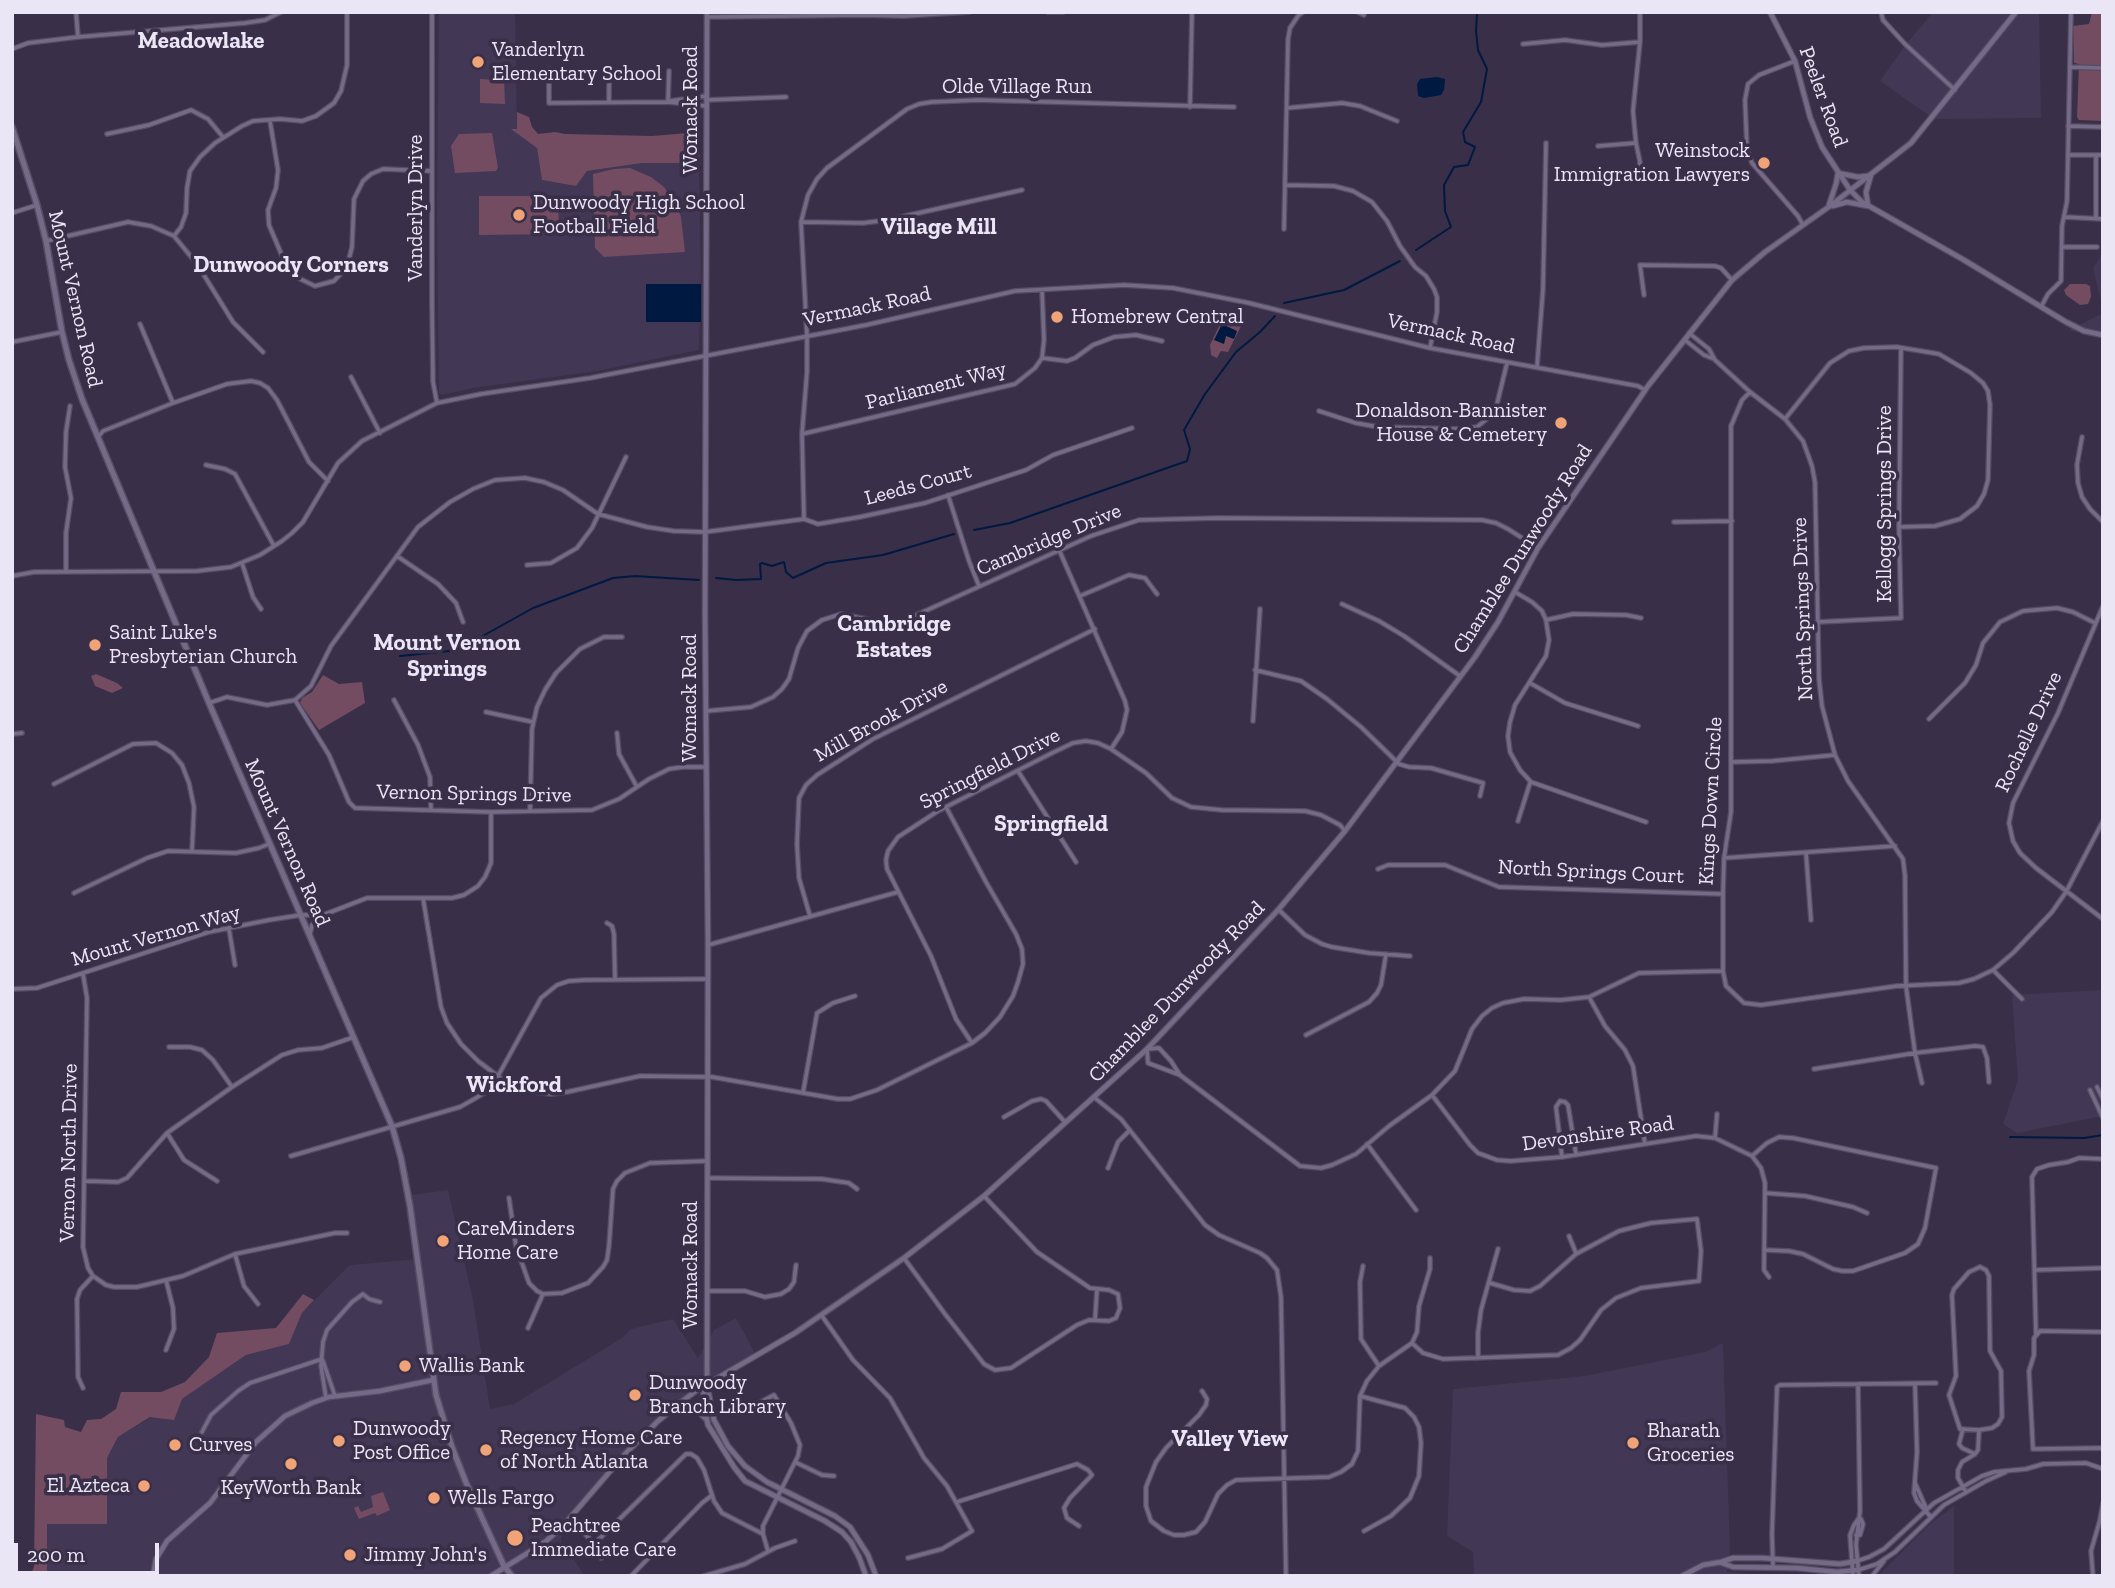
<!DOCTYPE html>
<html>
<head>
<meta charset="utf-8">
<style>
  body { margin:0 }
  #map { position:relative; width:2115px; height:1588px; overflow:hidden; background:#392f48; font-family:"Zilla Slab",serif }
  canvas { display:block }
  .frame { position:absolute; inset:0; border:14px solid #ebe6f6; pointer-events:none }
  .scale { position:absolute; left:14px; top:1543px; width:145px; height:32px; box-sizing:border-box; border:4px solid #ebe6f6; border-top:0; padding-left:9px; font-size:21px; line-height:24px; white-space:nowrap; color:#ebe6f6; -webkit-text-stroke:5px #392f48; paint-order:stroke }
</style>
</head>
<body>
<div id="map">
<canvas width="2115" height="1588"></canvas>
<div class="frame"></div>
<div class="scale">200 m</div>
</div>
<script>
const context = document.querySelector('canvas').getContext('2d');
context.lineJoin = 'round';
function fill(path, color) {
  context.fillStyle = color;
  context.fill(path, 'evenodd');
}
function shape(rows) {
  const path = new Path2D();
  for (const r of rows) {
    path.moveTo(r[0], r[1]);
    for (let i = 2; i < r.length; i += 2) path.lineTo(r[i], r[i + 1]);
  }
  return path;
}
function stroke(path, color, width, dash) {
  context.strokeStyle = color;
  context.lineWidth = width;
  context.lineCap = dash ? 'butt' : 'round';
  context.setLineDash(dash || []);
  context.stroke(path);
}
function write(font, color, halo, rows, align = 'center') {
  context.font = font + ' "Zilla Slab",serif';
  context.lineWidth = 7;
  context.setLineDash([]);
  context.textBaseline = 'middle';
  context.strokeStyle = halo;
  context.fillStyle = color;
  for (const [text, x, y, turn = 0] of rows) {
    context.save();
    context.translate(x, y);
    context.rotate((+turn || 0) * Math.PI / 180);
    context.textAlign = isNaN(turn) ? turn : align;
    if (halo) context.strokeText(text, 0, 0);
    context.fillText(text, 0, 0);
    context.restore();
  }
}
fill(shape([
  [439,12,515,12,517,129,513,129,537,148,542,180,576,186,587,171,642,163,699,163,701,274,699,350,597,371,473,388,442,395,439,393,437,210],
  [1933,12,2039,12,2041,118,1934,119,1880,81,1907,43],
  [2103,253,2103,309,2093,268],
  [2103,313,2103,333,2068,331],
  [2103,990,2103,1116,2017,1133,2003,1124,2018,1080,2012,995],
  [448,1190,473,1300,490,1409,514,1404,622,1338,631,1329,673,1319,698,1358,714,1330,736,1318,757,1357,696,1395,668,1415,633,1443,614,1472,576,1510,563,1526,561,1540,585,1576,47,1576,47,1524,107,1524,107,1458,118,1437,182,1399,246,1355,289,1344,302,1313,350,1265,418,1259,412,1195],
  [1723,1343,1730,1550,1727,1572,1768,1576,1474,1576,1473,1552,1447,1536,1453,1389,1584,1376,1705,1352],
  [1954,1506,1954,1576,1875,1576,1881,1573,1929,1525]
]), '#433756');
fill(shape([
  [2092,12,2103,12,2103,121,2079,120,2077,117,2079,64,2074,63,2073,26,2089,24],
  [498,77,504,77,505,104,480,103,480,79,498,80],
  [517,112,529,117,532,127,538,134,555,132,565,134,652,136,700,132,699,163,642,163,587,171,576,186,542,180,537,148,511,129,517,129],
  [492,133,498,168,496,171,455,173,451,146,459,134],
  [630,168,651,177,664,187,676,204,681,217,685,252,604,257,595,248,593,174,614,169],
  [479,196,558,196,559,234,479,235],
  [2070,284,2086,284,2090,286,2091,297,2088,304,2080,305,2066,295,2064,290],
  [1223,318,1241,326,1228,352,1221,351,1217,358,1211,355,1210,345],
  [96,674,117,683,123,688,112,693,95,686,91,676],
  [323,675,339,684,362,682,365,703,319,730,300,703,302,698,312,692],
  [303,1294,314,1300,302,1313,289,1344,246,1355,182,1399,174,1420,150,1417,118,1437,107,1458,107,1524,47,1524,47,1576,30,1576,34,1567,36,1414,64,1420,65,1427,81,1432,87,1420,101,1419,116,1409,121,1392,161,1392,185,1382,209,1357,217,1333,276,1328],
  [383,1492,390,1510,379,1515,377,1516,375,1513,359,1519,354,1508,358,1506,361,1512,373,1507,371,1496]
]), '#734c61');
fill(shape([
  [1437,77,1445,79,1444,90,1441,95,1424,98,1418,96,1417,84,1420,79],
  [646,284,701,284,701,322,646,322],
  [1222,324,1237,331,1234,339,1226,336,1224,344,1214,340]
]), '#001941');
stroke(shape([
  [1416,250,1451,227,1445,211,1444,185,1454,167,1468,165,1475,147,1465,142,1463,132,1481,102,1487,69,1478,50,1476,31,1477,12],
  [1284,303,1344,290,1400,261],
  [974,530,1010,523,1187,461,1190,449,1184,430,1205,394,1236,352,1260,332,1275,316],
  [716,578,736,580,761,579,760,564,762,563,772,566,784,562,786,572,793,578,826,563,883,555,954,534],
  [400,656,449,651,463,647,533,608,613,578,635,576,699,580],
  [2010,1137,2084,1138,2103,1135]
]), '#001941', 2);
const minor = shape([
  [76,12,78,37],
  [432,12,432,305,433,382,437,403],
  [1048,12,1063,12],
  [1358,12,1364,15],
  [1881,12,1883,20,1905,44,1955,90],
  [707,17,864,15,904,16,969,12],
  [1523,44,1565,40,1602,45,1640,42],
  [12,49,28,43,78,37,245,23,265,20,281,12],
  [1795,61,1759,75,1748,84,1745,100,1747,149,1752,163,1798,216,1803,225],
  [2070,67,2103,68],
  [549,69,549,103,668,102,706,106],
  [706,100,786,97],
  [670,101,706,96],
  [609,102,609,70],
  [668,102,669,71],
  [1190,107,1192,12],
  [1287,108,1342,103,1360,106,1397,121],
  [270,121,278,170,276,188,268,210,269,225,286,265,294,276,315,286,334,281,347,267,352,247,354,199,363,181,371,174,383,169,432,171],
  [2068,126,2103,127],
  [107,134,149,125,191,110,208,119,223,137],
  [1598,146,1636,143],
  [2068,155,2103,155],
  [1638,176,1640,162,1636,143,1633,111,1640,42,1640,12],
  [1286,185,1334,186,1353,191,1372,202,1387,221,1400,246,1415,267,1426,276,1434,289,1437,297,1437,312,1430,348],
  [12,213,37,205],
  [2065,217,2103,219],
  [2096,218,2096,155],
  [801,222,863,223,887,220,1022,190],
  [1284,229,1288,39,1290,28,1298,16,1303,12],
  [174,236,181,227,186,213,187,188,190,171,200,157,215,143,242,126,253,121,280,119,302,121,316,116,334,103,341,91,347,65,347,12],
  [46,241,128,222,151,226,174,236,197,264,233,322,263,352],
  [2062,247,2097,247],
  [1644,295,1640,265,1715,266,1721,268,1732,280],
  [2041,307,2048,294,2061,281,2062,226,2067,201,2071,12],
  [140,324,173,403],
  [1689,333,1709,349,1715,360,1750,392,1785,419,1803,441,1812,466,1815,482,1819,679,1822,706,1835,755,1848,781,1903,859,1905,876,1906,986,1915,1053,1922,1083],
  [1685,340,1704,355,1714,359],
  [12,342,62,332],
  [1042,358,1067,361,1075,358,1093,345,1114,337,1136,335,1162,341],
  [1537,367,1543,289,1546,143],
  [351,377,380,433],
  [1750,392,1742,400,1731,426,1731,812,1724,858,1723,894,1723,971,1726,986,1744,1003,1761,1005,1897,986,1959,983,1974,979,1993,970,2013,953,2052,912,2066,892,2103,821],
  [1319,411,1356,423,1378,427,1460,429,1477,427,1493,414,1497,404,1507,363],
  [1785,419,1830,363,1849,351,1864,348,1897,347,1939,354,1971,373,1983,383,1988,391,1990,405,1988,480,1984,494,1977,506,1960,519,1935,526,1899,527],
  [802,434,1015,384,1035,368,1042,358,1044,340,1042,290],
  [99,436,103,431,173,403,227,384,251,381,260,383,268,388,277,400,309,462,328,481],
  [2082,437,2077,465,2078,483,2082,497,2090,509,2103,522],
  [206,465,225,469,235,474,274,546],
  [948,495,969,561,979,586],
  [804,519,802,434,807,372,807,336,801,222,808,195,817,179,827,168,907,109,919,104,932,102,978,100,1234,107],
  [1674,522,1732,521],
  [1060,552,1125,701,1127,710,1122,732,1111,749],
  [397,556,438,584,456,603,463,622],
  [242,563,253,597,261,609],
  [527,565,551,563,577,548,592,528,626,457],
  [66,571,66,533,71,498,65,467,66,432,70,406],
  [12,576,34,572,197,571,231,567,260,555,282,541,292,533,303,522,338,463,362,441,437,403,481,394,590,378,866,325,1015,291,1124,285,1173,288,1249,303,1430,348,1638,386,1645,390],
  [1515,592,1532,602,1542,611,1546,620,1549,640,1546,656,1515,705,1510,722,1508,736,1510,752,1520,770,1531,782,1646,822],
  [1080,596,1129,575,1145,578,1157,594],
  [1342,604,1379,621,1404,636,1460,676],
  [2103,606,2058,713,2013,803,2009,823,2013,841,2020,853,2036,868,2103,919],
  [1546,620,1573,614,1626,615,1641,618],
  [1817,622,1901,618,1899,527,1901,348],
  [1255,670,1301,681,1327,699,1361,727,1399,764,1409,767,1431,768,1483,783,1480,796],
  [1530,683,1565,703,1638,726],
  [295,700,329,755,349,802,355,808,491,812,592,810,619,799,649,779,669,769,683,767,706,767],
  [394,700,418,745,430,777,431,810],
  [209,703,227,697,267,705,295,700,311,686,331,646,418,527,450,502,473,489,495,480,525,478,544,482,563,490,598,514,647,527,674,531,705,532,804,519,818,524,860,517,925,503,1026,470,1053,455,1132,428],
  [706,711,751,707,773,697,782,689,789,679,798,648,807,631,822,620,841,614,881,622,903,621,1091,536,1139,520,1219,518,1482,520,1496,523,1508,529,1538,548],
  [486,712,533,722],
  [1929,719,1965,683,1976,665,1983,643,2000,622,2023,611,2057,608,2073,612,2095,623],
  [1253,721,1260,609],
  [617,733,619,754,637,787],
  [12,734,22,733],
  [1731,762,1772,761,1835,755],
  [1018,771,1076,862],
  [54,784,133,744,156,743,172,753,182,765,189,783,194,807,192,851],
  [530,811,532,729,537,707,545,690,556,673,580,649,604,637,622,637],
  [1518,821,1530,783],
  [1806,853,1811,920],
  [1724,858,1895,846],
  [1378,869,1388,865,1445,865,1499,887,1723,894],
  [74,893,147,858,168,851,236,853,259,848,269,844],
  [423,898,441,1007,447,1023,461,1044,478,1061,503,1080,515,1086,535,1092,551,1094,567,1092,640,1076,712,1077,838,1099,850,1099,877,1090,972,1043,985,1033,1000,1017,1013,996,1018,982,1023,964,1022,949,1016,934,986,882,946,807],
  [1279,910,1305,935,1322,944,1332,947,1369,953,1410,956],
  [810,916,799,878,797,844,799,798,806,785,817,775,873,739,1095,629],
  [607,923,612,926,614,934,615,979],
  [229,929,235,965],
  [310,934,312,925,322,915],
  [708,945,898,892],
  [1994,971,2022,999],
  [83,974,87,998,83,1247,88,1268,93,1276,106,1285,114,1287,137,1287,183,1276,235,1254,335,1233,347,1233],
  [12,989,37,988,209,932,269,920,301,915,323,915,367,898,452,898,464,895,478,886,485,877,491,863,491,812],
  [1589,997,1605,1026,1625,1050,1633,1066,1645,1144],
  [1306,1035,1369,1002,1377,993,1381,985,1386,954],
  [972,1043,956,1019,931,956,887,869,886,860,888,851,898,837,938,811,1052,753,1073,743,1086,741,1098,743,1111,749,1146,773,1172,798,1191,807,1222,810,1305,811,1321,815,1340,825,1345,831],
  [169,1047,190,1047,202,1050,213,1060,232,1087],
  [1814,1069,1915,1053,1975,1046,1983,1047,1987,1058,1989,1082],
  [1180,1075,1171,1061,1159,1048,1147,1049,1148,1063,1180,1075,1300,1166,1321,1168,1332,1165,1356,1154,1389,1126,1432,1095,1455,1071,1472,1029,1482,1016,1492,1008,1503,1003,1524,999,1561,1000,1589,997,1639,973,1723,971],
  [2097,1087,2103,1099],
  [2090,1090,2103,1118],
  [803,1093,817,1013,833,1003,855,996],
  [1432,1095,1470,1145,1478,1153,1497,1160,1511,1161,1562,1157,1696,1136,1715,1138,1752,1156,1761,1168,1765,1183,1764,1270,1769,1277],
  [1095,1098,1121,1119,1205,1225,1219,1235,1260,1253,1267,1258,1277,1270,1281,1297,1286,1576],
  [1004,1117,1032,1101,1041,1099,1046,1101,1065,1122],
  [167,1133,184,1160,217,1181],
  [1715,1138,1717,1114],
  [1367,1144,1416,1210],
  [291,1156,460,1107,476,1098,487,1091,498,1076,541,998,557,985,569,981,585,980,708,979],
  [1752,1156,1767,1143,1779,1137,1793,1138,1936,1168,1925,1228,1918,1244,1905,1253,1853,1271,1842,1271,1833,1269,1803,1254,1789,1251,1764,1250],
  [1562,1157,1556,1107,1560,1101,1565,1102,1568,1105,1576,1154],
  [1108,1168,1118,1142,1130,1130],
  [707,1178,822,1179,849,1183,857,1189],
  [85,1181,118,1182,127,1178,167,1133,232,1087,282,1055,298,1050,322,1048,354,1037],
  [1765,1193,1805,1196,1853,1207,1867,1213],
  [509,1198,516,1246,529,1283,537,1291,543,1294,562,1293,588,1283,603,1267,607,1260,609,1246,613,1189,617,1181,625,1173,650,1163,707,1161],
  [1569,1236,1576,1253],
  [235,1254,244,1286,258,1304],
  [904,1258,945,1314,984,1364,995,1370,1011,1368,1077,1325,1089,1320,1109,1321,1116,1318,1120,1308,1118,1294,1109,1290,1090,1288,1037,1252,984,1196],
  [1363,1266,1360,1282,1361,1339,1379,1366],
  [1980,1267,1986,1270,1989,1276,1990,1351,2001,1371,2002,1417,1998,1424,1992,1428,1979,1430,1960,1429,1949,1395,1956,1376,1952,1295,1954,1289,1969,1272,1980,1267],
  [2035,1270,2103,1268],
  [166,1280,173,1308,174,1329,166,1350],
  [708,1291,745,1291,765,1297,781,1294,789,1289,794,1282,796,1265],
  [822,1316,853,1360,890,1398,924,1458,947,1486,972,1531,942,1549,908,1558],
  [1095,1320,1097,1289],
  [528,1328,543,1294],
  [2103,1332,2040,1331,2034,1338,2034,1355,2029,1371,2033,1449,2103,1448],
  [2036,1335,2032,1177,2037,1169,2049,1165,2068,1162,2079,1158,2103,1159],
  [1412,1343,1423,1353,1443,1359,1558,1355,1571,1348,1580,1340,1601,1310,1616,1298,1641,1288,1699,1281,1701,1251,1697,1219,1651,1223,1619,1231,1576,1254,1540,1286,1530,1291,1514,1290,1490,1283],
  [1478,1358,1478,1333,1481,1310,1498,1249],
  [323,1361,335,1396],
  [1858,1384,1860,1511,1856,1545,1859,1576],
  [1915,1384,1917,1452,1914,1493,1917,1501,1930,1516],
  [83,1388,78,1377,77,1299,80,1290,93,1276],
  [1202,1391,1207,1399,1206,1405,1199,1415,1166,1448,1156,1462,1146,1487,1146,1506,1151,1521,1164,1531,1174,1535,1184,1535,1196,1532,1205,1522,1218,1494,1227,1485,1236,1480,1329,1477,1341,1472,1352,1464,1358,1451,1360,1396,1367,1381,1379,1366,1412,1343,1417,1332,1419,1306,1430,1269,1430,1258],
  [1360,1396,1405,1408,1414,1417,1419,1427,1421,1443,1419,1476,1410,1498,1391,1516,1364,1531],
  [326,1398,321,1366,323,1342,327,1330,352,1302,363,1294,369,1299,380,1302],
  [748,1409,774,1395,791,1423,800,1445,798,1456,763,1526,763,1534,768,1551],
  [1963,1429,1959,1444,1962,1448,1975,1454],
  [202,1432,211,1415,238,1391,250,1383,322,1359],
  [795,1462,822,1475,834,1476],
  [1915,1483,1926,1508],
  [1966,1492,1958,1478,1958,1470,1962,1462,1975,1454,1978,1450,1979,1430],
  [957,1502,1077,1464,1088,1470,1092,1475,1070,1498,1064,1508,1067,1518,1079,1526],
  [571,1518,594,1544,601,1558],
  [1856,1535,1860,1535,1862,1528,1863,1524,1861,1519],
  [594,1544,686,1454,691,1454,697,1458,704,1470,714,1501,722,1513,763,1534],
  [1857,1561,1869,1557,1884,1549,1934,1503,1982,1476,1994,1472,2026,1469,2043,1464,2086,1463,2103,1469],
  [1773,1567,1772,1534,1777,1387,1780,1385,1936,1383],
  [1858,1570,1877,1564,1895,1552,1944,1505,1986,1481,2006,1472],
  [631,1576,702,1503,711,1496],
  [704,1576,745,1564,775,1548,795,1541],
  [1853,1576,1850,1535,1854,1525,1859,1518],
  [1872,1576,1884,1561],
  [2093,1576,2091,1551,2100,1520,2103,1503]
]);
const tertiary = shape([
  [707,12,705,614,708,945,707,1375,703,1397,704,1406,708,1425,734,1467,745,1481,825,1521,842,1532,851,1542,859,1557,866,1576],
  [1770,12,1795,61,1810,117,1822,147,1850,190,1862,202,1964,260,2066,322,2084,331,2103,335],
  [1838,173,1858,177,1867,176],
  [1829,205,1836,184,1838,173],
  [1833,206,1847,202,1868,206,1866,192,1871,175],
  [707,1385,714,1420,728,1446,745,1466,767,1482,835,1516,850,1527,868,1555,876,1576],
  [674,1410,695,1408,706,1419],
  [1722,1563,1733,1567,1797,1568,1837,1572,1858,1570],
  [153,1576,156,1559,167,1541,210,1503,256,1442,285,1416,312,1403,329,1397,380,1391,433,1380],
  [491,1576,545,1542,562,1527,625,1454,658,1421,680,1403,697,1390,795,1333,904,1258,984,1196,1147,1049,1278,910,1345,831,1475,657,1498,622,1538,548,1648,386,1732,280,1765,252,1830,206,1911,143,2016,12],
  [1682,1576,1703,1565,1721,1562,1733,1558,1762,1558,1840,1564,1857,1561]
]);
const secondary = shape([
  [12,127,37,205,46,241,62,332,69,360,82,399,209,703,392,1126,401,1158,410,1206,436,1395,452,1447,467,1485,504,1566,512,1576]
]);
stroke(minor, '#554d62', 6);
stroke(tertiary, '#554d62', 7);
stroke(secondary, '#554d62', 8);
stroke(minor, '#756b88', 3.5);
stroke(tertiary, '#756b88', 4.5);
stroke(secondary, '#756b88', 5);
for (const [x, y, r, color] of [
  [478,62,7,"#efa377"],
  [1764,163,7,"#efa377"],
  [519,215,7,"#efa377"],
  [1057,317,7,"#efa377"],
  [1561,423,7,"#efa377"],
  [95,645,7,"#efa377"],
  [443,1241,7,"#efa377"],
  [405,1366,7,"#efa377"],
  [635,1395,7,"#efa377"],
  [339,1441,7,"#efa377"],
  [1633,1443,7,"#efa377"],
  [175,1445,7,"#efa377"],
  [486,1450,7,"#efa377"],
  [291,1464,7,"#efa377"],
  [144,1486,7,"#efa377"],
  [434,1498,7,"#efa377"],
  [515,1538,9,"#efa377"],
  [350,1555,7,"#efa377"]
]) {
  const dot = new Path2D();
  dot.arc(x, y, r, 0, 2 * Math.PI);
  context.fillStyle = color;
  context.fill(dot);
  stroke(dot, '#392f48', 2.5);
}
write('21px', '#ebe6f6', '#392f48', [
  ["Vanderlyn",492,50],
  ["Elementary School",492,74],
  ["Weinstock",1750,151,"right"],
  ["Immigration Lawyers",1750,175,"right"],
  ["Dunwoody High School",533,203],
  ["Football Field",533,227],
  ["Homebrew Central",1071,317],
  ["Donaldson-Bannister",1547,411,"right"],
  ["House & Cemetery",1547,435,"right"],
  ["Saint Luke's",109,633],
  ["Presbyterian Church",109,657],
  ["CareMinders",457,1229],
  ["Home Care",457,1253],
  ["Wallis Bank",419,1366],
  ["Dunwoody",649,1383],
  ["Branch Library",649,1407],
  ["Dunwoody",353,1429],
  ["Post Office",353,1453],
  ["Bharath",1647,1431],
  ["Groceries",1647,1455],
  ["Regency Home Care",500,1438],
  ["of North Atlanta",500,1462],
  ["Curves",189,1445],
  ["El Azteca",130,1486,"right"],
  ["KeyWorth Bank",291,1488,"center"],
  ["Wells Fargo",448,1498],
  ["Peachtree",531,1526],
  ["Immediate Care",531,1550],
  ["Jimmy John's",364,1555]
], 'left');
write('21px', '#ebe6f6', '#392f48', [
  ["Olde Village Run",1017,87],
  ["Peeler Road",1823,97,70],
  ["Womack Road",691,110,-90],
  ["Vanderlyn Drive",416,208,-90],
  ["Mount Vernon Road",75,299,77],
  ["Vermack Road",867,307,-12],
  ["Vermack Road",1451,334,12],
  ["Parliament Way",936,386,-14],
  ["Leeds Court",918,485,-15],
  ["Kellogg Springs Drive",1885,504,-90],
  ["Cambridge Drive",1049,540,-23],
  ["Chamblee Dunwoody Road",1523,549,-58],
  ["North Springs Drive",1803,609,-92],
  ["Womack Road",690,698,-90],
  ["Mill Brook Drive",881,721,-29],
  ["Rochelle Drive",2029,732,-65],
  ["Springfield Drive",990,769,-27],
  ["Vernon Springs Drive",474,794,1],
  ["Kings Down Circle",1711,801,-87],
  ["Mount Vernon Road",287,843,66],
  ["North Springs Court",1591,872,3],
  ["Mount Vernon Way",156,936,-16],
  ["Chamblee Dunwoody Road",1177,992,-46],
  ["Devonshire Road",1598,1134,-8],
  ["Vernon North Drive",69,1153,-89],
  ["Womack Road",691,1265,-90]
]);
write('bold 23px', '#ebe6f6', '#392f48', [
  ["Meadowlake",201,41],
  ["Village Mill",939,227],
  ["Dunwoody Corners",291,265],
  ["Cambridge",894,624],
  ["Estates",894,650],
  ["Mount Vernon",447,643],
  ["Springs",447,669],
  ["Springfield",1051,824],
  ["Wickford",514,1085],
  ["Valley View",1230,1439]
]);
</script>
</body>
</html>
